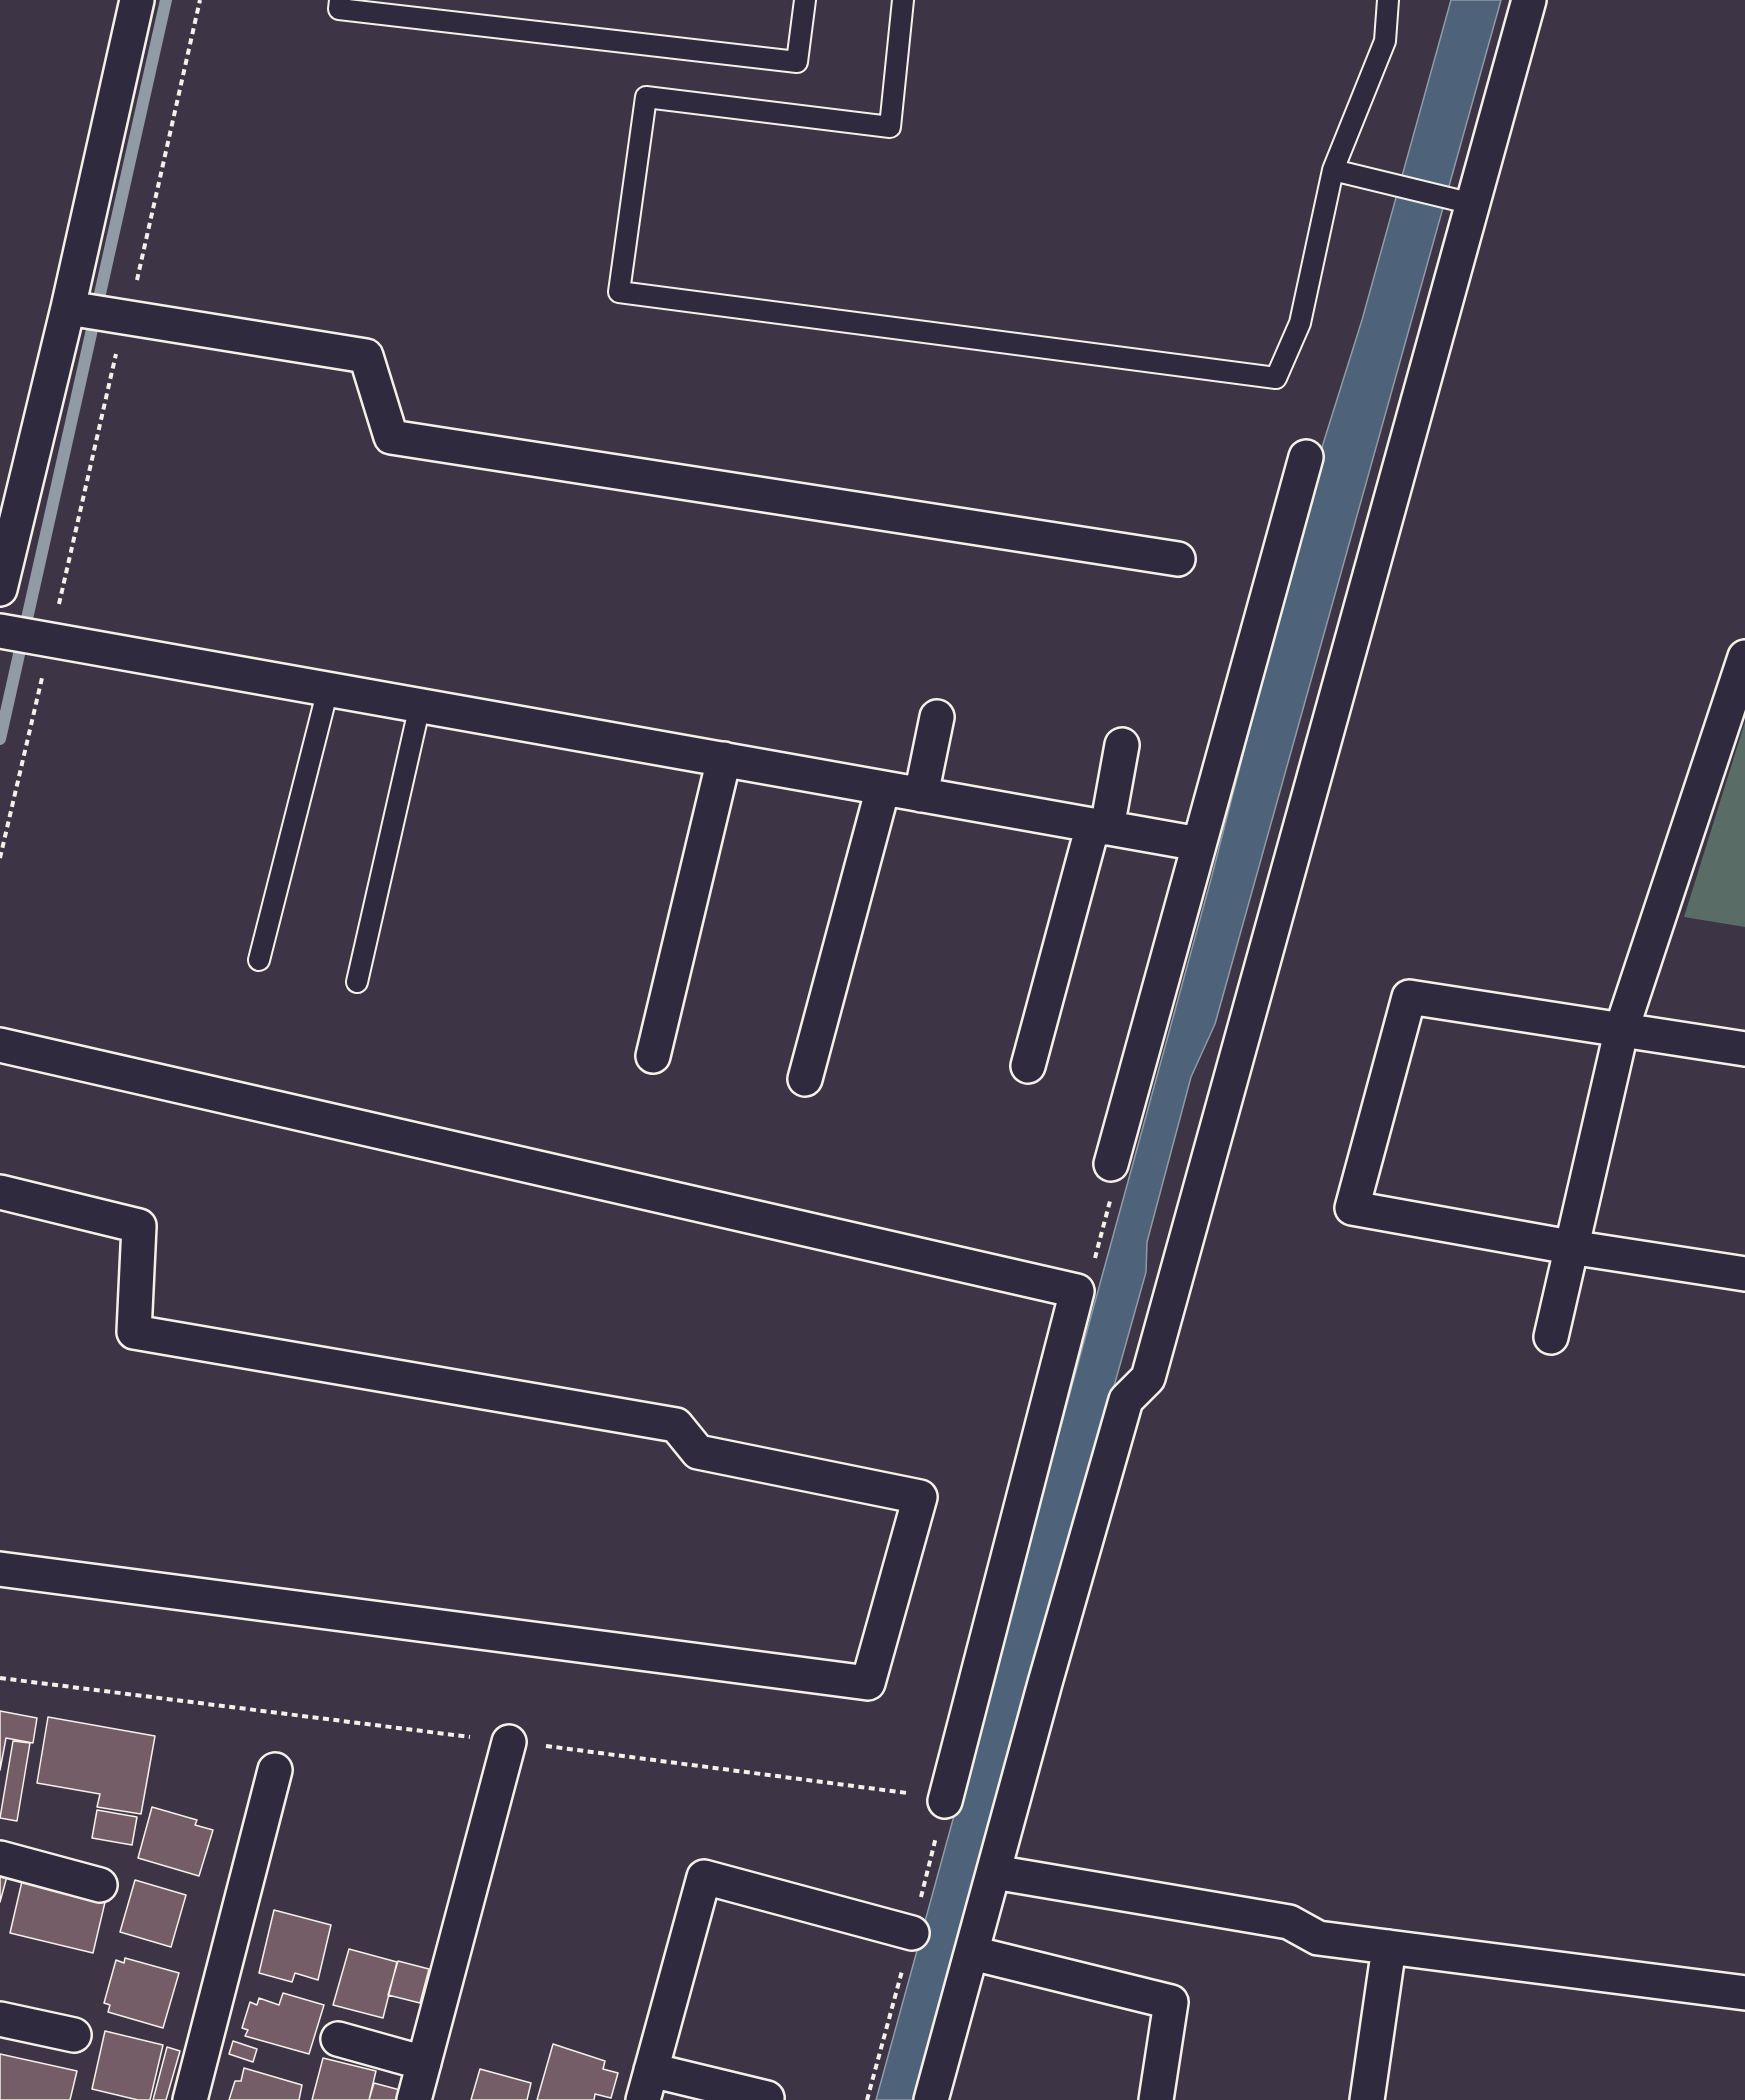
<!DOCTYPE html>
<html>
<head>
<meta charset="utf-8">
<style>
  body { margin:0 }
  canvas { display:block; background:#3d3445 }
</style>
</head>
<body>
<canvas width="1745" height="2100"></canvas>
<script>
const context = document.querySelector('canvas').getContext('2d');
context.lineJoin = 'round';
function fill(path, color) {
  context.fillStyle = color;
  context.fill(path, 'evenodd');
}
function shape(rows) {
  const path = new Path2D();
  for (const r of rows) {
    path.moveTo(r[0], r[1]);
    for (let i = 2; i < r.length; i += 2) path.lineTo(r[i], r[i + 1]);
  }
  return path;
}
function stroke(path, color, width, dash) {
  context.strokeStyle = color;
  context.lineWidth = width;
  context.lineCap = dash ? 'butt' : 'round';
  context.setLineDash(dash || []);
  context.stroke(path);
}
fill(shape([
  [1745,722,1745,927,1684,917]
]), '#596c65');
const water = shape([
  [1451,0,1501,0,1215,1024,1191,1077,1147,1242,1146,1272,914,2100,876,2100,1211,879,1323,444,1362,320,1451,0]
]);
fill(water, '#4e6279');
stroke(water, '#909ba5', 1.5);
stroke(shape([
  [0,739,166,0]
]), '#909ba5', 12);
const building = shape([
  [0,1711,37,1718,33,1743,6,1738,0,1770,0,1711],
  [48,1717,155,1736,141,1814,97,1807,100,1794,37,1783,48,1717],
  [13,1741,30,1743,17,1821,0,1818,13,1741],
  [152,1807,197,1820,195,1825,213,1830,199,1876,138,1858,152,1807],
  [97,1810,137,1817,132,1845,92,1838,97,1810],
  [0,1866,9,1869,0,1902,0,1866],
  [23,1877,106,1898,93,1953,10,1933,23,1877],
  [135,1880,186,1895,171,1947,120,1932,135,1880],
  [274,1910,331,1925,318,1980,295,1973,292,1982,259,1973,274,1910],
  [349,1949,397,1962,383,2018,333,2005,349,1949],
  [125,1958,179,1973,163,2028,108,2012,110,2005,104,2003,116,1960,124,1963,125,1958],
  [398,1961,429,1969,420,2003,388,1995,398,1961],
  [283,1993,324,2005,309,2054,245,2036,248,2030,242,2028,250,2002,257,2005,259,1998,279,2005,283,1993],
  [105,2031,163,2045,150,2100,138,2100,92,2089,105,2031],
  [233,2041,257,2049,253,2062,229,2054,233,2041],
  [553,2044,605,2061,603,2069,618,2073,611,2098,595,2094,594,2100,537,2100,553,2044],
  [167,2047,180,2051,166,2100,153,2100,167,2047],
  [0,2054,77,2071,70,2100,0,2100,0,2054],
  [323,2058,376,2071,369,2100,312,2100,323,2058],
  [244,2068,302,2085,299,2100,229,2100,235,2081,241,2081,244,2068],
  [480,2069,531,2083,527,2100,471,2100,480,2069],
  [374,2083,400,2090,397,2100,369,2100,374,2083]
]);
fill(building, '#755d67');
stroke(building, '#f4f1e8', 1.5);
const service = shape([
  [340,0,339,9,797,62,805,0],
  [903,0,890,127,646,97,619,292,1276,378,1300,323,1333,170,1385,41,1388,0],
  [1333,170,1473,204],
  [259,960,328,689],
  [357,982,420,705]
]);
const minor = shape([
  [68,308,366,356,391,437,1178,559],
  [0,589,68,308,137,0],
  [0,631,1199,844],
  [921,795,937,717],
  [1107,828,1122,745],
  [0,1045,1077,1291,945,1801],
  [1745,1049,1409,997,1352,1208,1570,1247,1745,1274],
  [653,1056,724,759],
  [1028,1066,1093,825],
  [805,1079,883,788],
  [1111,1164,1306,457],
  [0,1192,139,1226,134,1332,676,1425,698,1452,920,1497,868,1683,0,1569],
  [1551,1337,1622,1028,1745,657],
  [0,1858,100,1885],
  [994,1872,1289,1922,1318,1938,1745,1993],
  [972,1953,1171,2002,1156,2100],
  [0,2019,74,2035],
  [338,2039,424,2063],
  [651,2070,767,2098],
  [190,2100,275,1770],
  [414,2100,509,1742],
  [643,2100,704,1877,912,1933],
  [931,2100,1045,1683,1126,1400,1148,1378,1529,0],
  [1367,2100,1389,1947]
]);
stroke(service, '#f4f1e8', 24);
stroke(minor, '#f4f1e8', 38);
stroke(shape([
  [137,280,200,0],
  [59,604,116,354],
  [0,858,42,678],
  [1095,1258,1110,1201],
  [0,1678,470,1737],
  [546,1746,907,1793],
  [921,1897,936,1837],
  [867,2100,902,1971]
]), '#f4f1e8', 4, [6, 4.5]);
stroke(service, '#2f2a3d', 20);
stroke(minor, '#2f2a3d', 33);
</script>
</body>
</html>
